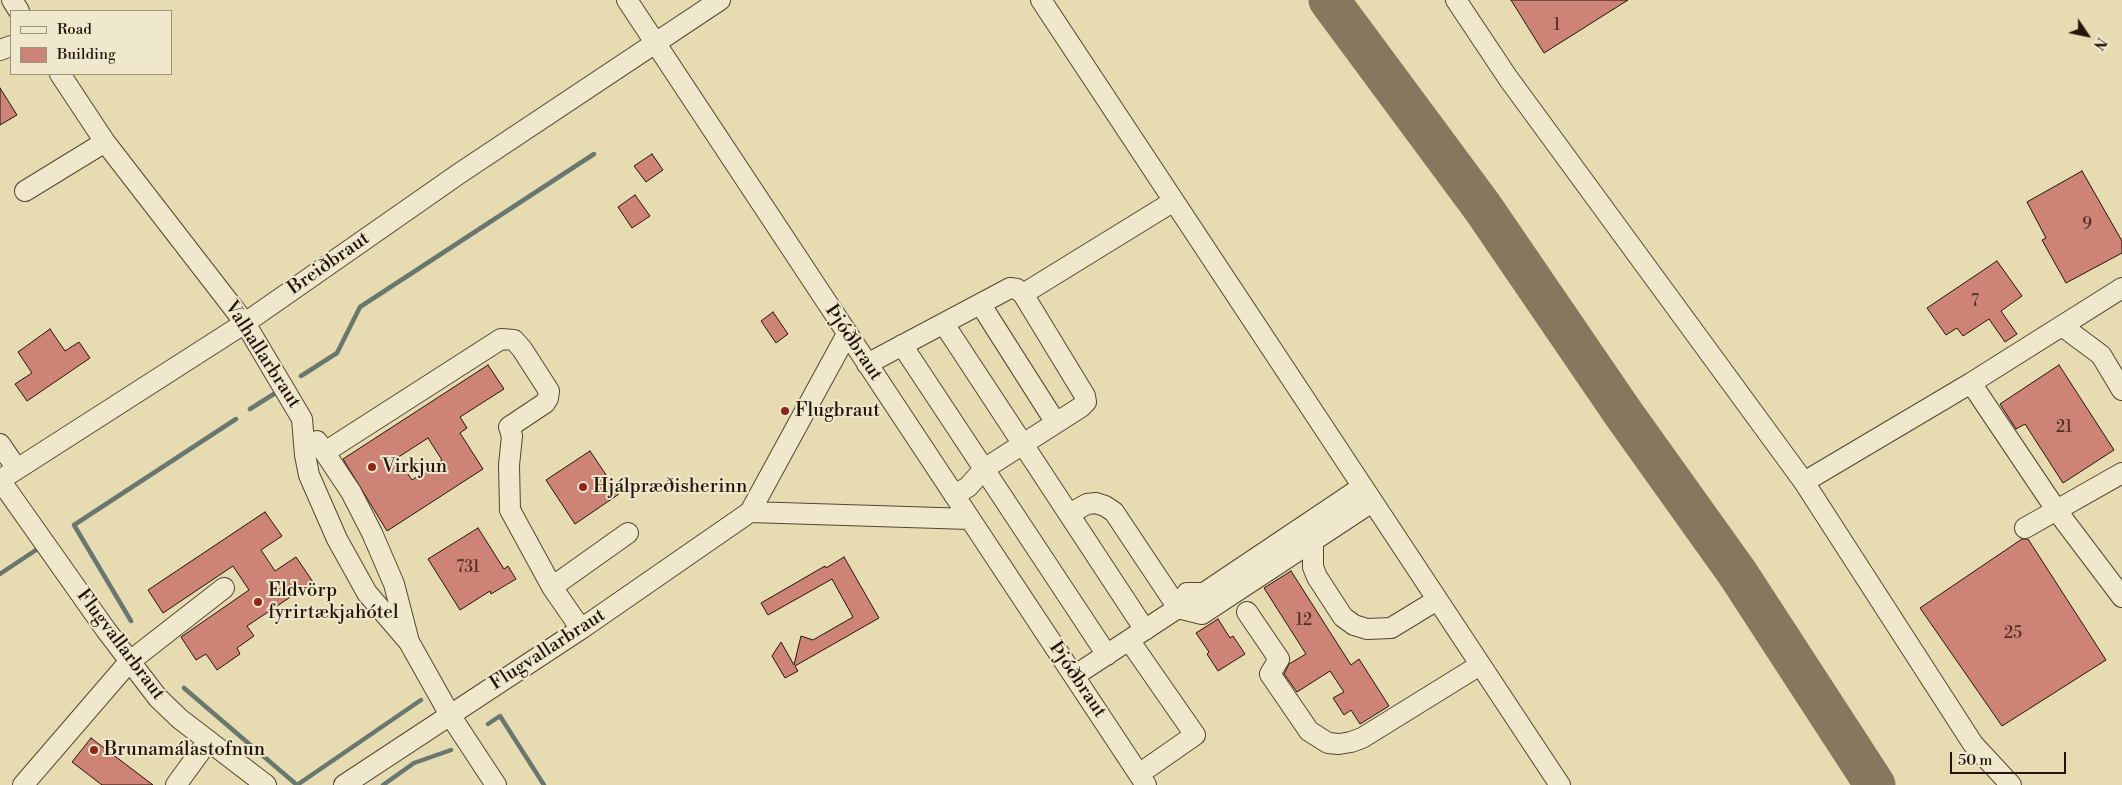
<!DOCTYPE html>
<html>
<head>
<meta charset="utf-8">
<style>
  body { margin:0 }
  #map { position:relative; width:2122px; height:785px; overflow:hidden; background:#e7dbb2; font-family:"Libre Bodoni",serif }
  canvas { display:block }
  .legend { position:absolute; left:10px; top:10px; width:162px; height:65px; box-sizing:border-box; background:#efe8cd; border:1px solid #9d947f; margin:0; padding:6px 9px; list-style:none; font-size:15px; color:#231509 }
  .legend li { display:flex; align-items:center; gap:10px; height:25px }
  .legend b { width:25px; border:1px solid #9d947f }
  .north { position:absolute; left:2062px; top:10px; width:50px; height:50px; -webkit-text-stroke:4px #efe8cd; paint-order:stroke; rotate:124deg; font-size:14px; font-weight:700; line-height:20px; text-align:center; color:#231509 }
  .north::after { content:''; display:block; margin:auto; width:18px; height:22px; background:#231509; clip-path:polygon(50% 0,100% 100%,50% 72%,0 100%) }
  .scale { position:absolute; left:1950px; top:752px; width:116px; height:22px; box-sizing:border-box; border:2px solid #231509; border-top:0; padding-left:6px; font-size:15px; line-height:18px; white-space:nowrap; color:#231509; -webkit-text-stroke:4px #efe8cd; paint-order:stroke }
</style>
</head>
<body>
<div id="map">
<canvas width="2122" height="785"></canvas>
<ul class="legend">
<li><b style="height:6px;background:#efe8cd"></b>Road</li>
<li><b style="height:14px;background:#cd8477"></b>Building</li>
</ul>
<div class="north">N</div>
<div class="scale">50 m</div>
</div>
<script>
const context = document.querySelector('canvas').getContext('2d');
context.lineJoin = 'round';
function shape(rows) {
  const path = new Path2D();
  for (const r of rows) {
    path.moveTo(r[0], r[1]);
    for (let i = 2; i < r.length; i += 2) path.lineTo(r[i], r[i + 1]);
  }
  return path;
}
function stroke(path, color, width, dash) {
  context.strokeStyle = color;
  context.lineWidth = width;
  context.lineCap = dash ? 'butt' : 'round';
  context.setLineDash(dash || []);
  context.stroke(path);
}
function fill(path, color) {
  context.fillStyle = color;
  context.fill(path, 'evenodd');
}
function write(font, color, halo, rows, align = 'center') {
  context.font = font + ' "Libre Bodoni",serif';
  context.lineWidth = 4;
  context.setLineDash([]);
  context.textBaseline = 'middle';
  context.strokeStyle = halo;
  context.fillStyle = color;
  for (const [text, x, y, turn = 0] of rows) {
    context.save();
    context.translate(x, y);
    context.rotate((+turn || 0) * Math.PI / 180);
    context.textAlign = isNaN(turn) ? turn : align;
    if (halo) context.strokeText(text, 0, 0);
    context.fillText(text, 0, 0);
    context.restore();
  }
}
stroke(shape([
  [301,376,337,353,360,307,594,154],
  [250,409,277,392],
  [0,574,39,548],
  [131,621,74,525,236,419],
  [184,688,297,785,421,700],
  [488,724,500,716,544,785],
  [383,785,414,763,451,750]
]), '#69786e', 4.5);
stroke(shape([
  [1329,0,1483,208,1623,413,1738,574,1875,785]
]), '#85785e', 41);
const building = shape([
  [1511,0,1628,0,1544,53,1511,0],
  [0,88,17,115,0,125,0,88],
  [652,154,663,170,646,182,634,166,652,154],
  [2082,171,2122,241,2122,253,2066,283,2042,240,2046,238,2027,202,2082,171],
  [635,195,650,216,632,228,618,207,635,195],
  [1997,261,2022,296,2001,311,2017,334,2005,342,1989,319,1963,336,1957,328,1946,335,1927,308,1997,261],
  [773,312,788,334,776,343,761,321,773,312],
  [50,329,65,351,79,342,90,358,27,401,15,384,32,373,18,352,50,329],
  [488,365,504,389,460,417,467,428,460,433,483,469,387,531,343,459,488,365],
  [428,438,442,460,412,480,397,458,428,438],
  [2059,365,2114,450,2063,483,2025,424,2016,429,2000,404,2059,365],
  [590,451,619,494,575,524,546,480,590,451],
  [265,512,282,536,261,550,275,571,296,557,313,582,247,626,254,636,237,648,240,654,217,670,206,654,196,660,181,637,249,590,233,566,163,613,148,590,265,512],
  [478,528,504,569,508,566,516,579,491,594,490,591,460,610,428,559,478,528],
  [2022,539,2028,539,2106,660,2002,726,1920,608,2022,539],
  [844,557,879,618,795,666,798,671,785,678,772,656,781,642,794,665,801,636,813,640,853,617,832,579,768,615,761,603,825,566,826,568,844,557],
  [1291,571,1351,665,1359,659,1389,706,1360,724,1351,710,1344,715,1333,698,1344,692,1330,671,1297,692,1284,674,1289,664,1306,654,1264,588,1291,571],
  [1218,619,1230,638,1233,636,1245,654,1218,671,1207,654,1209,652,1196,633,1218,619],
  [91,738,153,785,102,785,72,762,91,738]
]);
fill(building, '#cd8477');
stroke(building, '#231509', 1);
const minor = shape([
  [12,0,19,11],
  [627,0,1146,785],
  [1041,0,1560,785],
  [1456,0,1508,78,1804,482,1973,744,2011,785],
  [0,50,11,46],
  [60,74,105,142,245,323,302,419,305,455,309,475,337,539,367,593,409,642,450,715,496,785],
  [25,191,105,142],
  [1023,294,1174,201],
  [981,305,1056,423],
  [944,324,1145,630],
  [2062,326,2101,355,2122,390],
  [902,345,1107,655],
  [867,364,1010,288,1017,289,1023,294,1085,396,1086,402,1081,407,984,469,968,487,954,495],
  [1971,383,2057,511,2122,597],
  [317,441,351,492,372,533,394,584,408,638],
  [0,444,17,469],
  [325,452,501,339,514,340,522,349,549,391,548,398,545,403,509,427,512,436,509,465,510,510,552,587,581,629],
  [1804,482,1971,383,2122,288],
  [750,512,970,519],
  [1069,514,1087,504,1096,503,1105,506,1114,512,1178,608,1202,614,1372,502],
  [2025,528,2122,473],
  [1315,532,1313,541,1313,567,1317,577,1343,617,1354,625,1367,629,1391,628,1437,600],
  [552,587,628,533],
  [1247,612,1279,659,1270,674,1309,731,1328,743,1339,744,1351,742,1362,738,1480,665],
  [1129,640,1195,735,1139,774],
  [1074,676,1178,608,1187,593,1204,593,1362,487],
  [23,785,129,662,224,588],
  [176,785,208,741],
  [266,785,180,719,158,698,106,630,0,480,245,323,460,173,720,0],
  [344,785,581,629,750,512,847,334]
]);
stroke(minor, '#544633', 22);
stroke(minor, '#efe8cd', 20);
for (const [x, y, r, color] of [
  [785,411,5,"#8f2418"],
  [372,467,5,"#8f2418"],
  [583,487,5,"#8f2418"],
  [258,602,5,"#8f2418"],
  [94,750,5,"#8f2418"]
]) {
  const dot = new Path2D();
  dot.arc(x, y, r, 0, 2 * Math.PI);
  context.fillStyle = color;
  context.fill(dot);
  stroke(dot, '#efe8cd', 2);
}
write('16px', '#4e3124', null, [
  ["1",1557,26],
  ["9",2087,225],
  ["7",1975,302],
  ["21",2064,428],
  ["731",468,568],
  ["12",1304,621],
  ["25",2013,634]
]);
write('19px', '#231509', '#efe8cd', [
  ["Breiðbraut",329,264,-35],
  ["Þjóðbraut",853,343,56],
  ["Valhallarbraut",262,355,57],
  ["Flugvallarbraut",120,645,53],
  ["Flugvallarbraut",548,650,-33],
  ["Þjóðbraut",1077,680,56]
]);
write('19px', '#231509', '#efe8cd', [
  ["Flugbraut",795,411],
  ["Virkjun",382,467],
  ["Hjálpræðisherinn",593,487],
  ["Eldvörp",268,591],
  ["fyrirtækjahótel",268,613],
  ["Brunamálastofnun",104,750]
], 'left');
</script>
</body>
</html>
